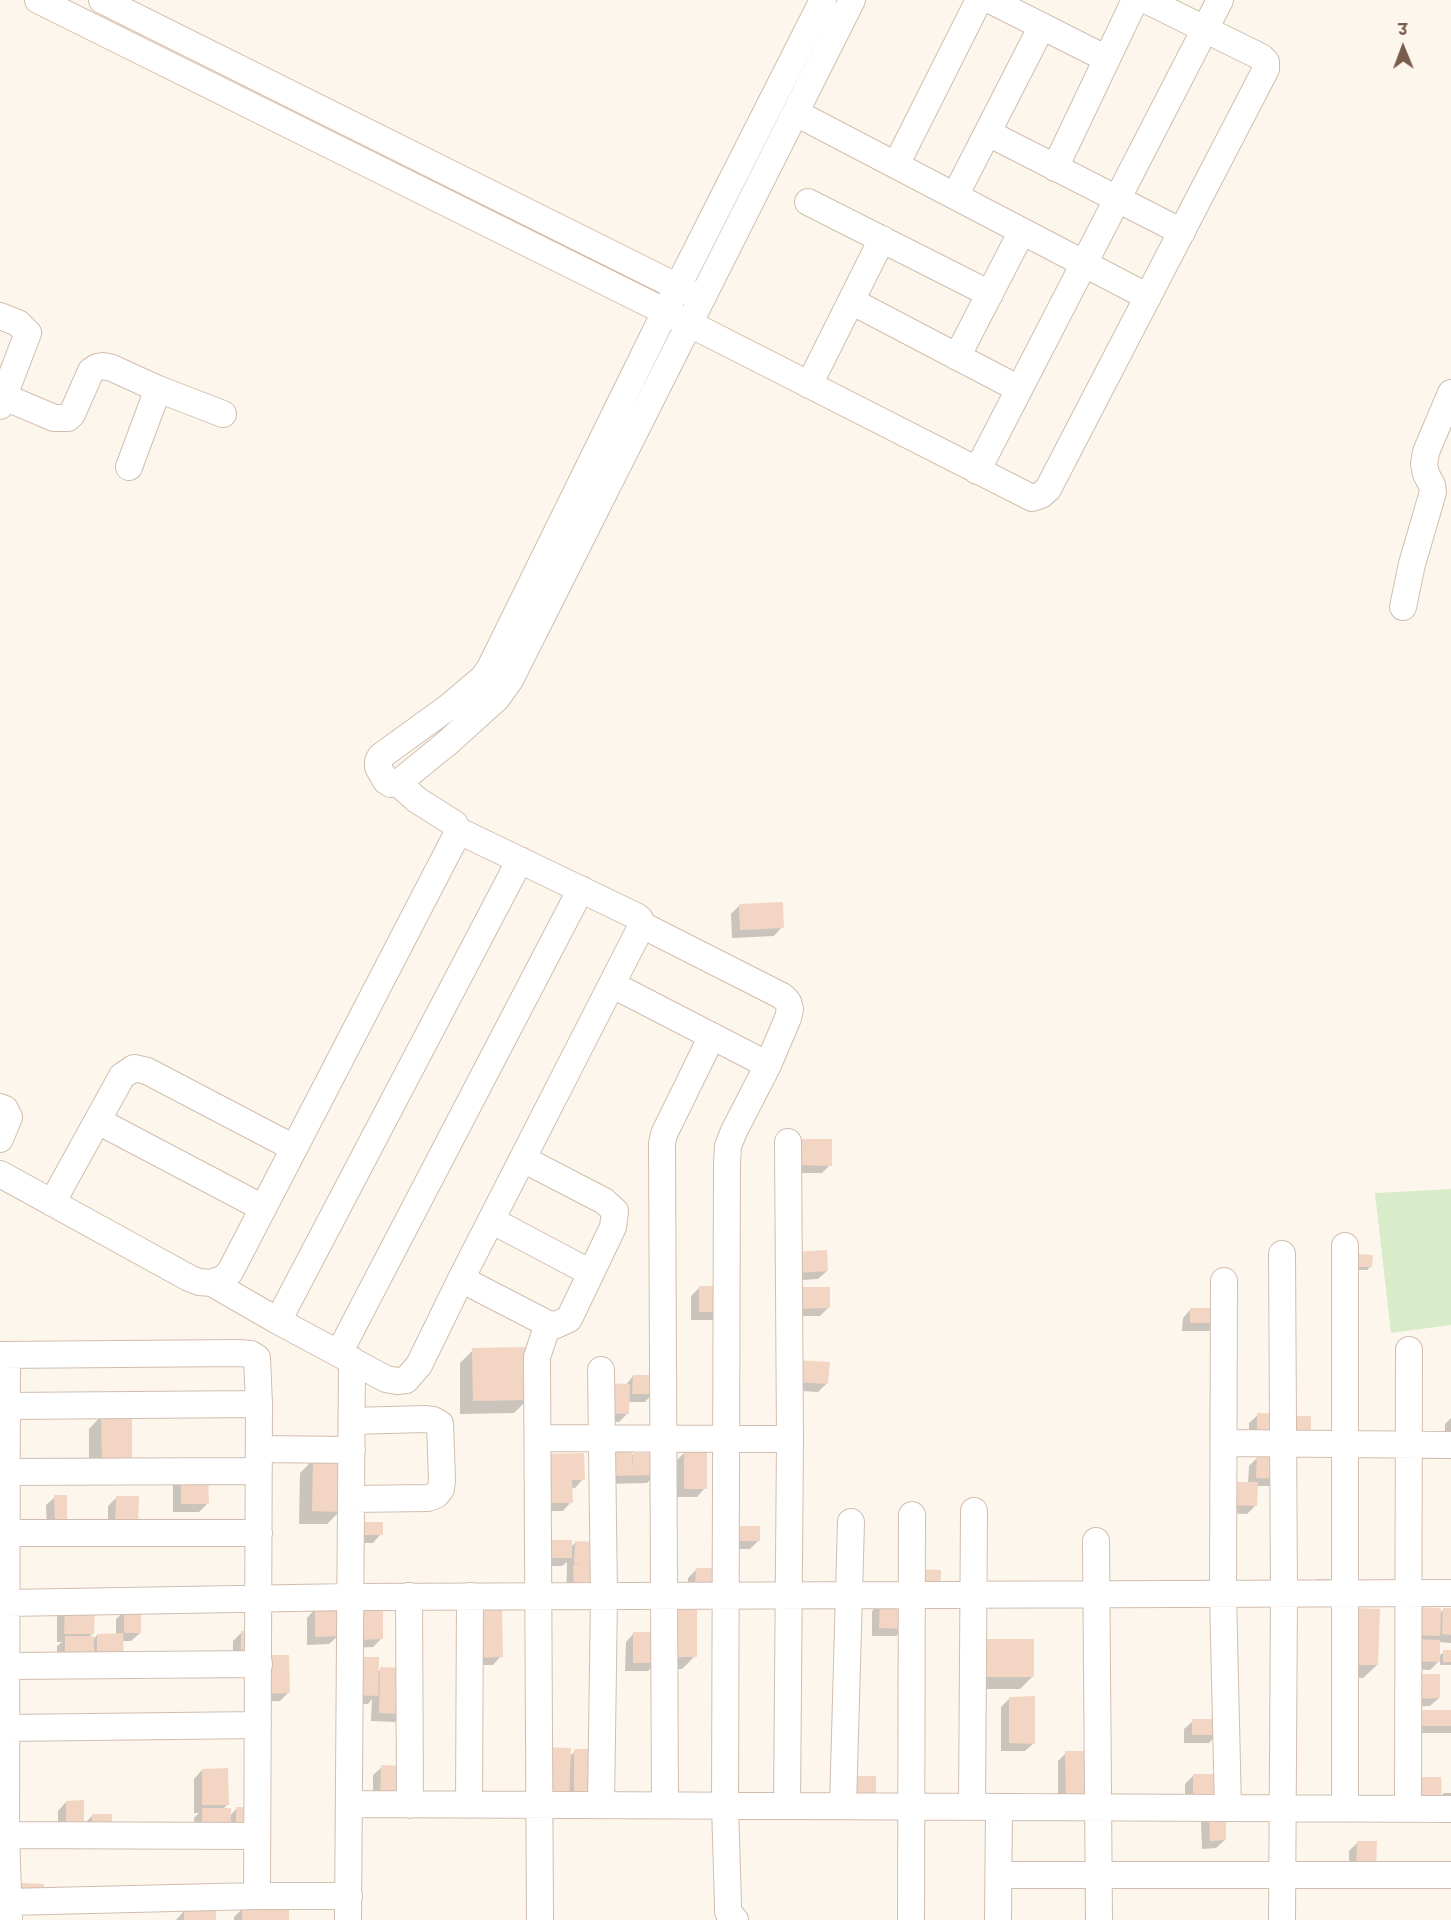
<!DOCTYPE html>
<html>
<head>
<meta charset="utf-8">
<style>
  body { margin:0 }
  #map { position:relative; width:1451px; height:1920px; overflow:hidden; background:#fdf6ec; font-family:Poppins,"Noto Sans Devanagari",sans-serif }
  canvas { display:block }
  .north { position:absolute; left:1373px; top:18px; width:60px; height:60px; -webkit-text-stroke:4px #fffaf3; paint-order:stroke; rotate:359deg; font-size:16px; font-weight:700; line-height:24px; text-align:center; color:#7a5c4d }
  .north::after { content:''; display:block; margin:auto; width:21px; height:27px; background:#7a5c4d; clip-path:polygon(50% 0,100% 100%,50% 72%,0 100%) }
</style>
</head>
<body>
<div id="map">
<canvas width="1451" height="1920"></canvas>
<div class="north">उ</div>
</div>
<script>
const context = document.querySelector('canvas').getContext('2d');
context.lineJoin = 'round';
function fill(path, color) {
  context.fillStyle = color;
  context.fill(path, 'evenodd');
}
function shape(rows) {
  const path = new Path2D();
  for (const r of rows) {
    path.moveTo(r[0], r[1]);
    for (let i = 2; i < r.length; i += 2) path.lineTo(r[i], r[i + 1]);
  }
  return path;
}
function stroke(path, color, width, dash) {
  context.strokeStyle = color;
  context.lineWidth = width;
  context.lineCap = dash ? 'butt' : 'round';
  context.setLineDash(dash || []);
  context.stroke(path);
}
fill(shape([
  [1451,1189,1451,1325,1391,1333,1375,1193]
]), '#d8ecc9');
fill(shape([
  [739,906,782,927,774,936,732,938,731,914],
  [788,1149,830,1165,822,1173,787,1173],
  [793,1253,827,1271,818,1279,786,1281],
  [1351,1260,1371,1266,1367,1270,1350,1270],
  [700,1287,721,1311,713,1320,691,1320,691,1296],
  [793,1289,828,1308,820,1316,784,1316],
  [1191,1309,1217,1323,1209,1331,1182,1331,1183,1318],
  [473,1350,527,1400,514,1413,460,1414,460,1363],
  [795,1362,827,1383,818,1392,785,1390],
  [633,1376,653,1393,645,1402,628,1402,628,1413,619,1422,597,1421],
  [102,1415,131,1464,89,1477,89,1429],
  [1258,1415,1277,1415,1249,1446,1249,1423],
  [1451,1418,1451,1449,1445,1449,1445,1424],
  [685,1452,705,1488,697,1497,676,1497,676,1461],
  [655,1454,655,1475,647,1483,600,1484,631,1455],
  [1257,1458,1279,1478,1270,1486,1256,1486,1256,1505,1247,1514,1223,1513,1248,1484,1249,1466],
  [313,1460,340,1511,327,1524,299,1524,300,1473],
  [537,1464,583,1479,575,1488,571,1488,571,1502,563,1511,538,1511],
  [181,1475,207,1504,199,1512,173,1512,173,1483],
  [55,1497,66,1524,47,1533,46,1505],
  [117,1497,137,1525,108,1533,108,1506],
  [758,1528,758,1541,750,1549,725,1549],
  [346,1532,381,1534,373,1543,346,1543],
  [575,1543,594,1543,566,1600,567,1562,562,1566,538,1566,538,1550,571,1547],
  [696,1570,712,1594,687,1594,688,1578],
  [1317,1579,1341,1580,1308,1588],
  [881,1603,905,1628,896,1636,872,1636,872,1611],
  [66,1607,93,1633,89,1637,93,1640,97,1635,116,1635,116,1619,125,1611,140,1633,131,1641,122,1641,122,1661,57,1670,57,1646,62,1642,57,1642,57,1615],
  [501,1607,501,1656,493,1665,469,1665],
  [315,1609,338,1636,329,1644,307,1645,307,1618],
  [1444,1609,1451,1610,1451,1643,1439,1642,1438,1657,1444,1652,1451,1652,1451,1665,1440,1665,1440,1660,1430,1670,1405,1669,1406,1649],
  [356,1610,381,1639,373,1647,348,1648],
  [1341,1623,1377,1665,1363,1678,1340,1677],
  [242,1632,254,1633,233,1668,233,1641],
  [634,1633,695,1656,682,1669,656,1669,656,1663,648,1671,625,1671,626,1642],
  [965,1654,1033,1676,1020,1689,966,1689],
  [254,1665,288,1693,280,1701,254,1702],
  [381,1669,403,1713,395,1722,371,1721,372,1699,368,1704,343,1703],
  [1406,1684,1439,1698,1430,1706,1407,1707],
  [1010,1698,1034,1743,1025,1751,1001,1751,1001,1707],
  [1451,1711,1451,1733,1408,1733,1408,1720],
  [1193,1721,1217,1734,1209,1743,1184,1743,1184,1729],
  [575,1751,596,1751,566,1808,569,1757],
  [1089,1752,1058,1809,1058,1761,1066,1753],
  [382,1767,401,1767,373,1807,373,1775],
  [202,1770,227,1805,222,1810,230,1816,237,1808,252,1833,194,1840,194,1818,199,1813,194,1813,194,1779],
  [1193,1776,1218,1776,1185,1810,1185,1784],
  [1444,1793,1451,1793,1451,1809,1440,1797],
  [66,1802,82,1826,92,1816,111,1816,58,1839,58,1811],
  [1210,1814,1225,1840,1216,1848,1202,1849,1201,1822],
  [1358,1842,1376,1843,1349,1879,1349,1851],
  [243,1908,288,1920,234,1920,234,1917],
  [185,1910,215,1920,176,1920]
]), '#0003');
fill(shape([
  [783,902,784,928,740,930,739,904],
  [796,1139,832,1139,832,1166,795,1165],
  [827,1250,828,1271,794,1273,792,1252],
  [1354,1254,1373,1255,1372,1267,1353,1267],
  [699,1286,723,1286,723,1312,699,1312],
  [792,1287,830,1287,830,1308,792,1309],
  [1190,1308,1219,1308,1219,1323,1190,1323],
  [528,1347,528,1400,473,1401,472,1348],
  [794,1360,830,1362,828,1384,793,1382],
  [633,1375,655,1375,655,1394,632,1394],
  [605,1383,630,1384,629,1414,604,1413],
  [1257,1413,1279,1414,1278,1439,1257,1438],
  [101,1414,132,1414,132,1465,102,1465],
  [1290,1416,1311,1416,1311,1441,1289,1440],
  [632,1451,633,1471,633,1453,656,1453,657,1475,608,1476,607,1452],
  [684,1451,707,1451,707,1489,684,1489],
  [584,1453,585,1480,572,1480,573,1503,546,1503,545,1454],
  [1257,1456,1281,1457,1280,1479,1256,1478],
  [313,1458,342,1459,341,1512,312,1511],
  [181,1473,208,1473,209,1504,181,1504],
  [1231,1482,1258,1482,1257,1506,1230,1505],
  [54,1495,67,1495,67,1525,55,1525],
  [116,1496,139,1496,138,1525,115,1525],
  [353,1522,383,1522,383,1535,354,1535],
  [734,1526,760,1526,760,1541,733,1541],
  [546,1540,572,1540,572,1558,546,1558],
  [575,1541,596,1542,599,1592,574,1592,573,1565,581,1565,574,1564],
  [696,1568,722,1568,722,1586,695,1586],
  [917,1569,941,1570,940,1593,916,1593],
  [880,1601,907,1602,906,1629,879,1628],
  [697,1603,697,1657,669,1657,668,1604],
  [65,1605,95,1606,94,1634,64,1634],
  [476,1606,502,1606,503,1657,476,1658],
  [338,1607,339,1636,315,1637,315,1608],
  [1416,1607,1441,1608,1440,1636,1415,1635],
  [383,1608,383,1639,356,1640,356,1609],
  [1354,1608,1380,1609,1378,1665,1352,1665],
  [1443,1608,1451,1608,1451,1635,1442,1634],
  [124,1609,141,1609,141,1633,124,1633],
  [241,1631,256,1631,241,1660],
  [633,1632,659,1632,658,1663,633,1663],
  [123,1633,124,1662,97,1663,97,1634],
  [65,1636,94,1636,94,1662,65,1662],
  [978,1639,1034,1639,1034,1677,978,1677],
  [1414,1639,1440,1640,1440,1662,1413,1661],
  [1443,1650,1451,1650,1451,1662,1443,1662],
  [262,1655,289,1655,290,1693,262,1694],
  [352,1657,379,1657,378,1696,351,1695],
  [380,1667,406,1668,405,1714,379,1713],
  [1414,1674,1440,1674,1440,1698,1415,1699],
  [1035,1696,1035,1744,1009,1743,1009,1697],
  [1416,1710,1451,1710,1451,1726,1416,1726],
  [1192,1719,1219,1719,1219,1735,1192,1735],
  [543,1747,571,1748,569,1800,542,1800],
  [574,1749,598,1749,597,1800,574,1800],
  [1065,1751,1091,1751,1092,1800,1066,1801],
  [381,1765,403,1766,402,1799,380,1799],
  [228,1768,229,1805,202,1805,202,1769],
  [1193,1774,1220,1774,1220,1802,1193,1802],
  [851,1776,876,1776,876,1805,851,1805],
  [1413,1777,1441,1777,1442,1806,1414,1806],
  [84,1800,84,1831,66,1831,66,1801],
  [236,1807,254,1807,254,1833,236,1833],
  [202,1808,231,1808,231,1832,202,1832],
  [1209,1812,1226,1812,1226,1840,1210,1841],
  [92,1814,112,1814,112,1832,92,1832],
  [1357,1841,1377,1841,1376,1872,1356,1871],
  [20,1883,44,1884,44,1898,19,1897],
  [216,1907,216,1920,184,1920,184,1908],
  [242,1907,289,1907,289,1920,242,1920]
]), '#f3d5c3');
const minor = shape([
  [38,0,690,324,1032,498,1041,495,1048,489,1266,69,1266,62,1261,57,1146,0],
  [102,0,692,294],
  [823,0,665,312,490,668,483,678,450,706,381,756,378,761,378,767,386,781,391,784,398,783,446,744,497,698,510,680,852,0],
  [990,0,1107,59],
  [796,113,1148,297],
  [988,133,1182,232],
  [896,165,979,0],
  [1055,168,1135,0],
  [955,196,1042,26],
  [808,202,990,294],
  [851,301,1019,389],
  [0,316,18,323,28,333,0,406],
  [957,357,1022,231],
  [809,385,882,239],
  [0,395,54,418,68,418,72,414,91,371,97,367,103,366,112,368,158,389,223,414],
  [129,467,158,389],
  [977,471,1220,0],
  [1403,607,1412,564,1433,492,1432,485,1426,474,1424,464,1426,452,1451,393],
  [642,925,782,996,788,1002,790,1009,788,1018,768,1065,734,1131,728,1146,727,1163,725,1806,728,1904,728,1912,735,1920],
  [613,985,768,1065],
  [0,1107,5,1109,9,1117,0,1139],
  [98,1121,263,1208],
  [0,1174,189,1278,199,1282,212,1283,224,1278,230,1272,455,838,457,830,455,824,417,800,398,783],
  [52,1203,122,1076,134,1068,147,1071,294,1148],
  [491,1220,591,1273],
  [1282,1254,1284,1594,1282,1920],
  [461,1279,548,1324,556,1325,569,1319,613,1227,615,1211,604,1201,523,1159],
  [1224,1281,1223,1594,1228,1808],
  [212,1283,278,1321,386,1379,397,1381,406,1380,419,1365,461,1279,642,925,640,919,636,916,457,830],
  [278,1321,520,860],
  [339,1353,581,889],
  [0,1355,239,1353,251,1354,257,1358,259,1404,257,1896],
  [7,1355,6,1835,9,1920],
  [7,1406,259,1404],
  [538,1438,790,1439],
  [1224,1443,1451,1445],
  [259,1449,352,1450],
  [0,1472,258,1471],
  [351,1499,428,1498,436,1495,441,1489,442,1480,440,1424,433,1420,424,1419,352,1421],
  [7,1533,259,1533],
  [1096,1541,1099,1920],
  [409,1596,410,1805],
  [7,1603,351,1597,1451,1593],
  [8,1666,259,1664],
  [6,1728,258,1725],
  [349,1804,1451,1809],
  [469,1805,470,1596],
  [601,1805,604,1596,601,1370],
  [665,1805,662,1144,664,1134,712,1036],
  [787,1806,790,1439,788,1142],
  [843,1806,851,1522],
  [972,1807,974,1511],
  [1345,1808,1345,1246],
  [1408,1808,1409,1350],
  [6,1835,257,1836],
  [999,1875,1451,1875],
  [8,1902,257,1896,349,1896],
  [348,1920,352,1360],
  [540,1920,537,1357,548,1324],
  [911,1920,912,1515],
  [998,1920,999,1807]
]);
stroke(minor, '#d1beb0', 28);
stroke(minor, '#fff', 26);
</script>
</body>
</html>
